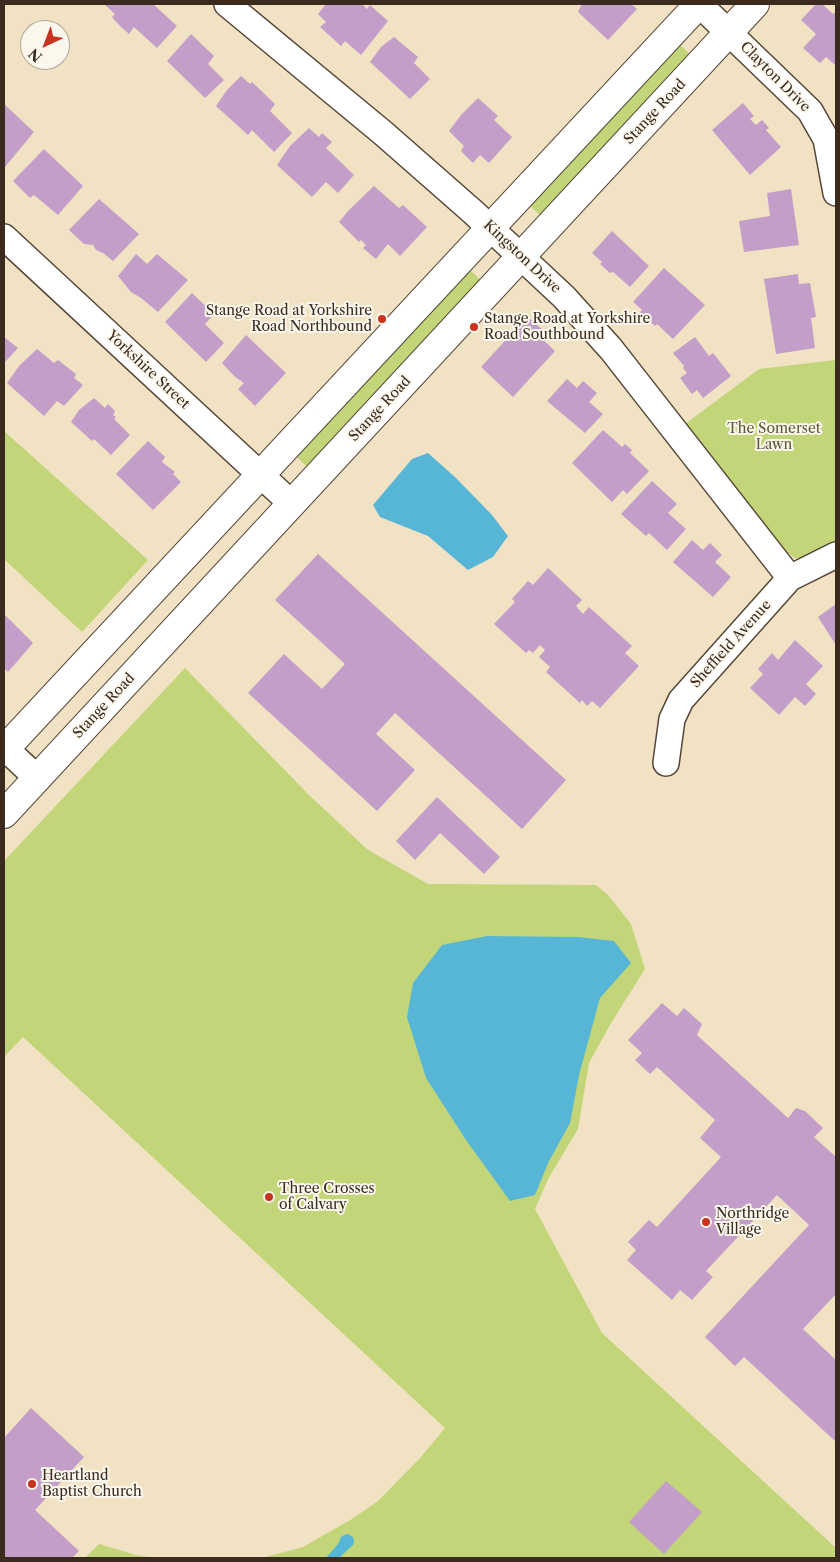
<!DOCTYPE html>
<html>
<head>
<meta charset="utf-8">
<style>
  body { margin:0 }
  #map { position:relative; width:840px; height:1562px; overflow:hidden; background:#f1e2c4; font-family:"Libre Caslon Text",serif }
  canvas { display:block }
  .frame { position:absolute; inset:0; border:5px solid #3b2a1e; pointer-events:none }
  .north { position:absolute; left:20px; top:20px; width:50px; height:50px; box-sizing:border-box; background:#fbf7ec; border:1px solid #aea59a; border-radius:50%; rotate:223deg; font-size:14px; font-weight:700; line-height:20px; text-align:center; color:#3b2a1e }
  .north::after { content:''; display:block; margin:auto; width:18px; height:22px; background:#c8321e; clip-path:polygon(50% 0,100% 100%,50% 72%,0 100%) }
</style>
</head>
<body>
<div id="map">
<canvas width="840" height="1562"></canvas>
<div class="frame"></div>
<div class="north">N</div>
</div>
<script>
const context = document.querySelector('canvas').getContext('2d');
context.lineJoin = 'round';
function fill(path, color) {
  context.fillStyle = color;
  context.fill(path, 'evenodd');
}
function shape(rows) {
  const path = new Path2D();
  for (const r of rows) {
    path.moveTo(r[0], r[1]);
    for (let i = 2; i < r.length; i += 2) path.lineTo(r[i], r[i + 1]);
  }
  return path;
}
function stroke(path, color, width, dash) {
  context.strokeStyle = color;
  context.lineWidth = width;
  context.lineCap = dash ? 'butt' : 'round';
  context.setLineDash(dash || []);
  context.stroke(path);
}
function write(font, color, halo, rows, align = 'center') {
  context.font = font + ' "Libre Caslon Text",serif';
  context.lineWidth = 4;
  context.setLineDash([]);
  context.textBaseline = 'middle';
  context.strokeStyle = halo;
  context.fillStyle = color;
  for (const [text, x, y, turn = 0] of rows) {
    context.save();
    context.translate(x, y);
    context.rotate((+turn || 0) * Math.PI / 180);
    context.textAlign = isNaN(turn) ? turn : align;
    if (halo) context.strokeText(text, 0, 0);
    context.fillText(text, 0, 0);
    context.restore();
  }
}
fill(shape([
  [680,45,691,55,541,216,530,206],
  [470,270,481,280,307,467,297,457],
  [836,360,836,544,805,559,795,558,783,549,685,424,759,369],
  [4,431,148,560,82,632,4,559],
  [185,668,310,796,368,850,428,884,596,885,608,895,631,924,645,969,611,1023,589,1063,578,1129,548,1179,535,1209,602,1333,836,1548,836,1558,262,1558,303,1547,352,1519,378,1501,420,1458,445,1428,23,1037,4,1057,4,861],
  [99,1544,136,1555,155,1558,85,1558]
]), '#c2d578');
fill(shape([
  [428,453,456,478,492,515,508,536,493,557,468,570,428,536,380,517,373,505,412,459],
  [487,936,578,937,614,941,631,963,600,998,579,1075,570,1123,548,1163,535,1195,510,1201,466,1140,426,1078,407,1017,413,983,442,945],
  [348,1534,353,1537,354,1542,353,1545,339,1558,326,1558,338,1544,341,1537,344,1535]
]), '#57b6d6');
fill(shape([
  [106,4,153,4,177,26,157,48,134,27,129,34,120,26,112,17,115,14,105,5],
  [326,4,362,4,367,9,370,5,388,21,361,55,345,41,341,46,320,27,326,22,318,14],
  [582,4,631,4,637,9,608,40,578,12],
  [816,4,822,4,833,14,836,11,836,63,835,65,826,57,820,63,803,48,816,34,801,20],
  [191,34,214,56,208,64,224,80,205,98,167,61],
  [394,37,418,57,414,63,430,79,410,99,370,62,381,47],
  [241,76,250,84,252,82,275,104,270,111,292,133,274,152,252,130,248,135,216,106,227,90],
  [478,98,498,116,494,120,512,137,489,163,480,155,473,163,461,151,464,146,449,131,461,115],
  [743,103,754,116,750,119,756,125,762,120,769,128,766,130,781,147,750,175,712,130],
  [4,104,34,132,5,167,4,166],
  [309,128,319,137,322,133,332,142,326,148,354,175,338,193,326,182,312,197,277,165,290,146],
  [44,149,83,186,58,215,34,195,30,198,13,181],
  [374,186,399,208,403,205,427,227,400,256,388,244,376,259,363,248,366,245,361,240,359,242,339,222,348,211],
  [791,189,799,245,744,252,739,221,770,216,767,193],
  [99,199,139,234,113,261,103,253,96,250,93,245,84,244,69,230],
  [612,231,649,266,630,287,613,272,610,273,600,264,602,262,592,253],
  [136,254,147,264,157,254,188,280,158,312,141,298,131,292,118,276],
  [664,268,705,305,673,339,657,324,655,326,640,312,642,310,633,302],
  [798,274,799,284,810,283,816,317,811,318,815,348,776,354,764,279],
  [192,293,214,314,205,324,224,343,206,362,165,322],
  [529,318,543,330,538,335,555,351,513,397,481,367,524,320,526,321],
  [246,335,286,373,255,406,238,389,244,383,234,376,222,363],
  [4,337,18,348,4,363],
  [695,337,709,356,713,353,731,376,703,398,697,390,692,394,680,378,687,373,683,368,684,366,673,353],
  [37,349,54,363,58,360,76,374,74,378,83,385,64,406,57,401,44,416,7,383,19,366],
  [567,379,577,388,583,381,597,393,589,402,603,414,585,433,547,401],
  [94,398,105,408,108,404,115,411,113,415,116,417,114,419,130,435,111,455,94,439,92,441,71,422,79,410],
  [603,430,622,447,625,444,632,450,630,453,649,471,627,494,623,490,612,502,572,463],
  [148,441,165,457,162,462,175,472,173,474,181,482,153,510,116,474],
  [652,481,677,504,668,513,686,529,667,550,649,533,646,536,621,514],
  [692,540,703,550,710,543,722,555,715,562,731,577,713,597,673,562],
  [318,554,566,780,522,829,395,713,376,734,415,770,377,811,248,693,284,654,322,689,345,664,275,600],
  [548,568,582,600,576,606,583,614,589,607,632,646,625,653,639,666,600,708,592,701,587,706,582,700,580,703,546,672,550,667,539,657,545,650,540,645,533,653,529,650,526,653,494,624,515,602,512,599,528,581,533,585],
  [836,604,836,645,818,617],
  [4,614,33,643,8,672,4,668],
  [795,640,823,666,806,684,816,694,805,706,795,697,779,715,750,688,763,674,758,669,772,653,778,660],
  [437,797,500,857,484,874,440,833,415,860,396,841],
  [662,1003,677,1016,684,1008,702,1024,697,1035,788,1118,796,1108,805,1111,823,1128,814,1137,836,1157,836,1294,803,1329,836,1360,836,1442,744,1357,735,1366,705,1337,809,1225,777,1195,706,1271,713,1277,692,1300,680,1290,672,1300,627,1260,636,1250,628,1242,649,1220,657,1227,721,1157,700,1138,715,1120,657,1067,650,1074,635,1060,642,1053,628,1040],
  [31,1408,84,1457,35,1510,79,1551,72,1558,4,1558,4,1438],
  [666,1481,702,1512,664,1554,629,1522]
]), '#c29ec8');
const street = shape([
  [227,4,383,133,473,212,564,297,611,349,790,578],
  [699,4,810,111,826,139,836,193],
  [4,237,292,504],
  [4,747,37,778],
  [666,763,672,719,681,700,790,578,836,555]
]);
const secondary = shape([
  [4,750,699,4],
  [4,814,755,4]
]);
stroke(street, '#564637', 28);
stroke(secondary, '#564637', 30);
stroke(street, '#fff', 25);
stroke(secondary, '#fff', 28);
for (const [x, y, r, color] of [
  [382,319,5,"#c8321e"],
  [474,327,5,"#c8321e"],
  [269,1197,5,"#c8321e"],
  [706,1222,5,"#c8321e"],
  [32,1484,5,"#c8321e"]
]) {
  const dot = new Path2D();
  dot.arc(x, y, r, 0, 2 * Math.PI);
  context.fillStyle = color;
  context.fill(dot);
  stroke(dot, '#fbf7ec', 2);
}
write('14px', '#3b2a1e', '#fbf7ec', [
  ["Clayton Drive",775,77,45],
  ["Stange Road",655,112,-47],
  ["Kingston Drive",522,257,43],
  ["Yorkshire Street",148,370,43],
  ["Stange Road",380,409,-47],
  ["Sheffield Avenue",731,644,-48],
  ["Stange Road",104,706,-47]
]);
write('14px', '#3b2a1e', '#fbf7ec', [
  ["Stange Road at Yorkshire",372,311,"right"],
  ["Road Northbound",372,327,"right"],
  ["Stange Road at Yorkshire",484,319],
  ["Road Southbound",484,335],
  ["Three Crosses",279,1189],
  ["of Calvary",279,1205],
  ["Northridge",716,1214],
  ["Village",716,1230],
  ["Heartland",42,1476],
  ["Baptist Church",42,1492]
], 'left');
write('14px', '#5d5534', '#fbf7ec', [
  ["The Somerset",774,429],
  ["Lawn",774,445]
]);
</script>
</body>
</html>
